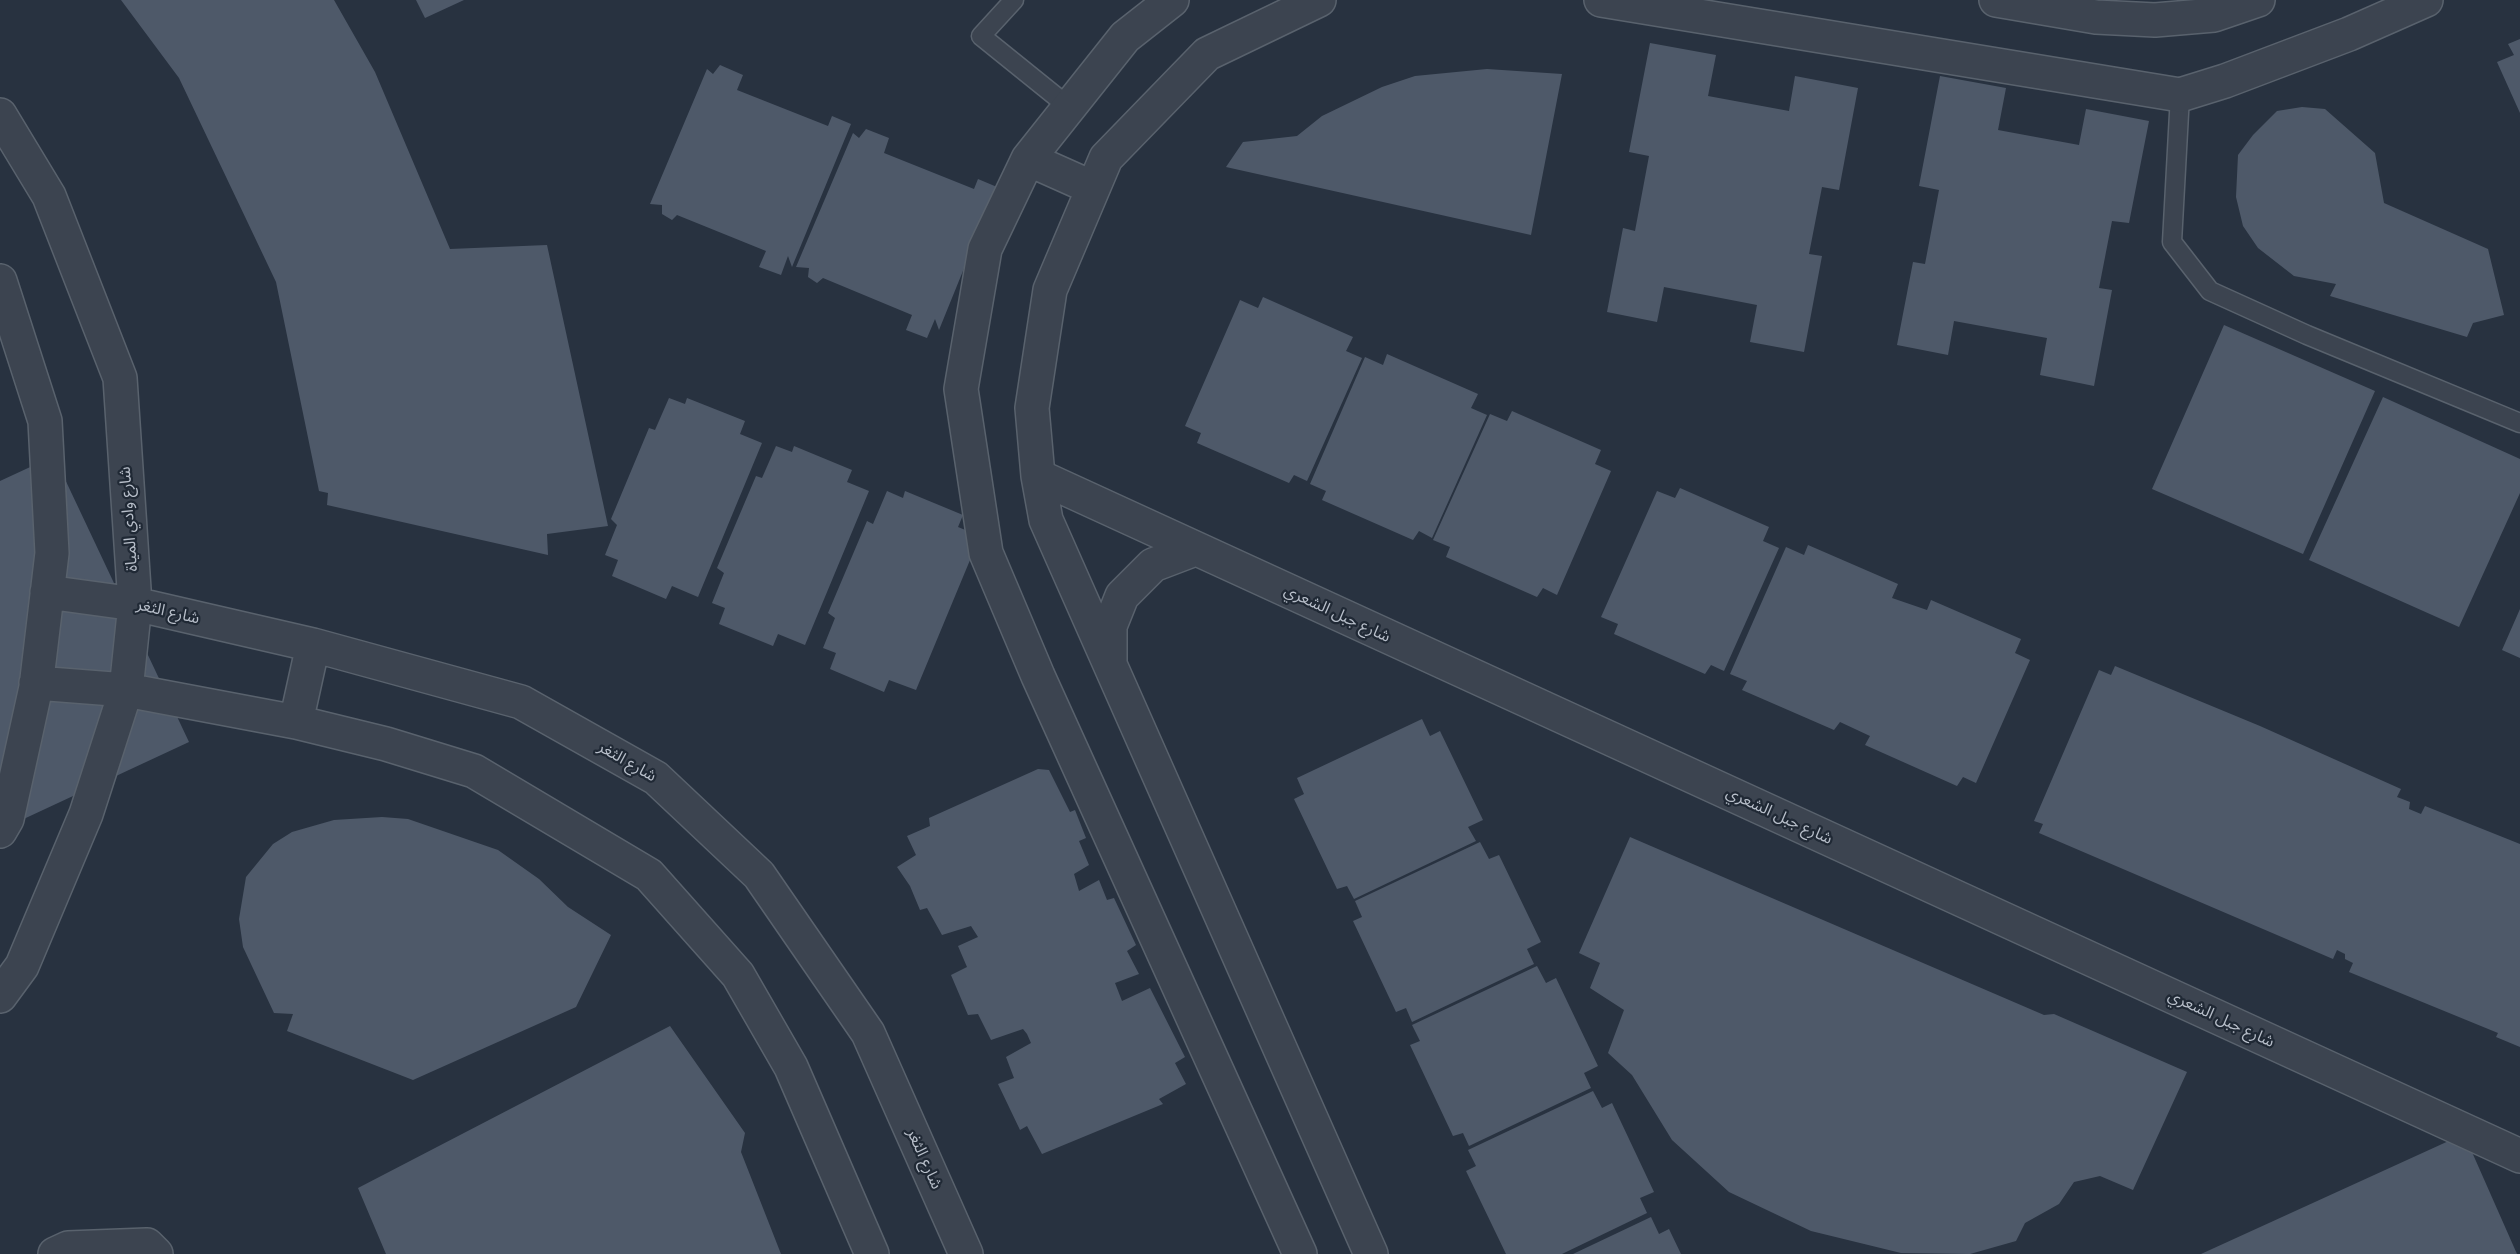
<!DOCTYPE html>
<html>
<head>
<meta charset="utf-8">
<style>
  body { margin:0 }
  canvas { display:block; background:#283240 }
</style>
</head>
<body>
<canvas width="2520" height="1254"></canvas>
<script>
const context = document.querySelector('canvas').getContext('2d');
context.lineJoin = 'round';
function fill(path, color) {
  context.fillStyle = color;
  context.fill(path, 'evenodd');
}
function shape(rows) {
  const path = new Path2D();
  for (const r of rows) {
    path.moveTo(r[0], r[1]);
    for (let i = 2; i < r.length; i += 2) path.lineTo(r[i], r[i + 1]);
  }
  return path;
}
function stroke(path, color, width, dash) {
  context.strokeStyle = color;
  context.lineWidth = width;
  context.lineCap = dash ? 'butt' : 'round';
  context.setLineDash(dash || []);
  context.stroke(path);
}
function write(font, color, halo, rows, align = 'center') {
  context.font = font + ' Helvetica,"Noto Sans Arabic",sans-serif';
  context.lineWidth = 4.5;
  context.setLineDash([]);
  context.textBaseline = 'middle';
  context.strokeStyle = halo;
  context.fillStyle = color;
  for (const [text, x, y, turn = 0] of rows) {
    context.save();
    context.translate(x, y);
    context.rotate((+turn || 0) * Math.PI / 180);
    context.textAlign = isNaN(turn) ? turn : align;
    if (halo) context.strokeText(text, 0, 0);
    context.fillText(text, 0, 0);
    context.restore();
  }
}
fill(shape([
  [121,0,334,0,375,72,450,249,547,245,608,526,547,534,548,555,327,505,328,493,319,491,276,282,179,78],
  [416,0,464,0,425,18],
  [2520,39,2520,113,2497,62,2514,55,2508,44],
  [1650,43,1716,55,1708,96,1789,111,1795,76,1858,88,1839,190,1822,187,1809,254,1822,256,1804,352,1750,342,1757,305,1664,287,1657,322,1607,312,1623,228,1635,231,1649,156,1629,152],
  [720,65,743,75,737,90,828,126,832,116,851,124,792,267,788,256,781,275,759,267,766,251,677,215,672,220,662,214,662,205,650,204,707,69,713,74],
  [1487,69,1562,74,1531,235,1226,167,1243,142,1297,136,1322,116,1382,87,1415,76],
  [1940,76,2006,88,1998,130,2079,145,2086,109,2149,121,2129,223,2112,221,2099,288,2112,290,2094,386,2040,375,2047,338,1954,321,1948,355,1897,345,1913,262,1925,264,1939,190,1919,186],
  [2302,107,2325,109,2375,153,2384,203,2488,249,2504,315,2473,323,2467,337,2330,296,2336,284,2294,276,2258,248,2243,226,2236,197,2238,155,2253,135,2277,111],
  [866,129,889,138,884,153,974,189,978,179,997,187,939,330,935,319,927,338,906,330,912,315,823,278,817,283,808,277,809,268,796,267,853,133,859,138],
  [1263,297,1353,337,1346,351,1362,358,1307,481,1294,475,1289,483,1197,443,1201,433,1185,426,1240,300,1258,308],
  [2224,325,2375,391,2303,554,2152,489],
  [1387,354,1478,394,1471,408,1487,415,1432,538,1419,531,1413,540,1322,500,1326,491,1310,484,1365,357,1383,365],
  [2383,397,2520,459,2520,493,2459,627,2309,560],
  [669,398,685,404,687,398,745,421,740,434,762,443,698,597,672,586,666,599,612,576,618,560,605,555,617,525,611,519,649,428,655,430],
  [1512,411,1601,450,1595,464,1611,471,1557,595,1543,588,1537,597,1446,557,1450,547,1433,540,1490,414,1507,421],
  [776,446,792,452,794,446,852,470,847,482,869,491,805,645,778,634,773,646,719,624,725,608,712,603,724,573,717,568,756,476,762,478],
  [54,456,189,742,0,830,0,481],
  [1680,488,1769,527,1763,541,1779,548,1724,671,1711,665,1705,674,1614,634,1618,624,1601,617,1657,491,1675,498],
  [887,491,903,498,905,491,963,515,958,527,980,536,916,690,889,680,884,692,830,669,836,653,823,648,835,618,828,613,867,521,873,524],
  [1808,545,1898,584,1892,598,1927,610,1931,600,2021,639,2015,653,2030,660,1976,783,1963,777,1957,786,1865,745,1870,736,1840,722,1834,730,1742,690,1747,681,1730,674,1786,547,1804,555],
  [2520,609,2520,658,2502,650],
  [2115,666,2260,726,2401,789,2397,797,2410,802,2409,809,2421,814,2425,806,2520,844,2520,1047,2496,1037,2498,1033,2349,972,2353,963,2345,959,2345,954,2337,950,2333,959,2039,833,2043,824,2034,821,2099,670,2111,675],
  [1422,719,1430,736,1440,731,1483,820,1468,827,1476,841,1354,899,1347,886,1337,889,1294,799,1304,794,1297,778],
  [1038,769,1049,770,1070,812,1075,810,1086,838,1079,841,1089,865,1074,874,1079,891,1099,880,1107,900,1114,898,1136,945,1127,951,1139,974,1115,983,1122,1001,1150,988,1185,1057,1175,1063,1186,1084,1159,1099,1163,1104,1042,1154,1027,1126,1020,1130,998,1084,1014,1078,1006,1057,1031,1043,1027,1034,1023,1029,991,1040,978,1014,968,1015,951,975,967,967,958,946,978,937,971,926,942,935,927,908,920,910,910,886,897,867,916,855,907,836,930,826,929,818],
  [382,817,408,819,498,850,539,879,568,907,611,935,576,1007,413,1080,287,1031,293,1014,274,1013,243,947,239,919,246,877,273,844,292,832,334,820],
  [1630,837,2044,1015,2054,1014,2187,1072,2133,1190,2100,1176,2074,1182,2059,1204,2025,1223,2016,1241,1970,1254,1901,1253,1811,1231,1729,1192,1672,1140,1632,1075,1608,1053,1624,1010,1590,988,1600,963,1579,953],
  [1480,842,1489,859,1499,855,1541,942,1527,949,1534,964,1412,1022,1406,1008,1396,1012,1353,921,1362,917,1355,901],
  [1537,966,1546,983,1556,978,1598,1066,1584,1073,1591,1088,1469,1146,1463,1133,1453,1136,1410,1045,1420,1041,1412,1025],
  [670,1026,745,1133,741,1152,781,1254,386,1254,358,1188],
  [1593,1091,1602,1108,1612,1103,1654,1192,1640,1198,1647,1213,1562,1254,1506,1254,1466,1171,1476,1166,1468,1150],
  [2464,1134,2517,1254,2201,1254],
  [1651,1217,1659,1234,1669,1229,1681,1254,1573,1254]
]), '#4e5969');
const lane = shape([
  [1014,0,981,36,1069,107],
  [2180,95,2172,242,2210,291,2307,335,2520,423]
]);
const street = shape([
  [1172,0,1125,37,1028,159,985,249,961,389,986,553,1038,676,1300,1254],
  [1319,0,1207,54,1106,158,1050,290,1032,408,1038,476,1046,520,1371,1254],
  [1601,0,2180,95,2225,81,2349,34,2426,0],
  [1996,0,2096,17,2155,20,2214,15,2258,0],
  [0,115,49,196,120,378,135,604,126,690,86,814,22,966,0,996],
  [1028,159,1093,188],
  [0,281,45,421,52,553,36,687,7,819,0,831],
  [1038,476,2520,1156],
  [47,592,135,604,313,645,521,702,656,778,759,875,868,1033,966,1254],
  [1110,662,1110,626,1122,596,1153,565,1195,549],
  [36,683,126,690,296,722,386,744,474,771,649,875,738,975,791,1067,872,1254],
  [296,722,313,645],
  [55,1254,68,1248,147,1245,156,1254]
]);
stroke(lane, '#59626d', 21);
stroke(street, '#59626d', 36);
stroke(lane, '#3c4450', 18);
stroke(street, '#3c4450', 33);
write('16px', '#b8bfca', '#202935', [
  ["شارع وادي المياة",129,519,-94],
  ["شارع الثغر",168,612,13],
  ["شارع جبل الشعري",1337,614,25],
  ["شارع الثغر",627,762,30],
  ["شارع جبل الشعري",1779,816,25],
  ["شارع جبل الشعري",2221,1019,25],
  ["شارع الثغر",924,1159,66]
]);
</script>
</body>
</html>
